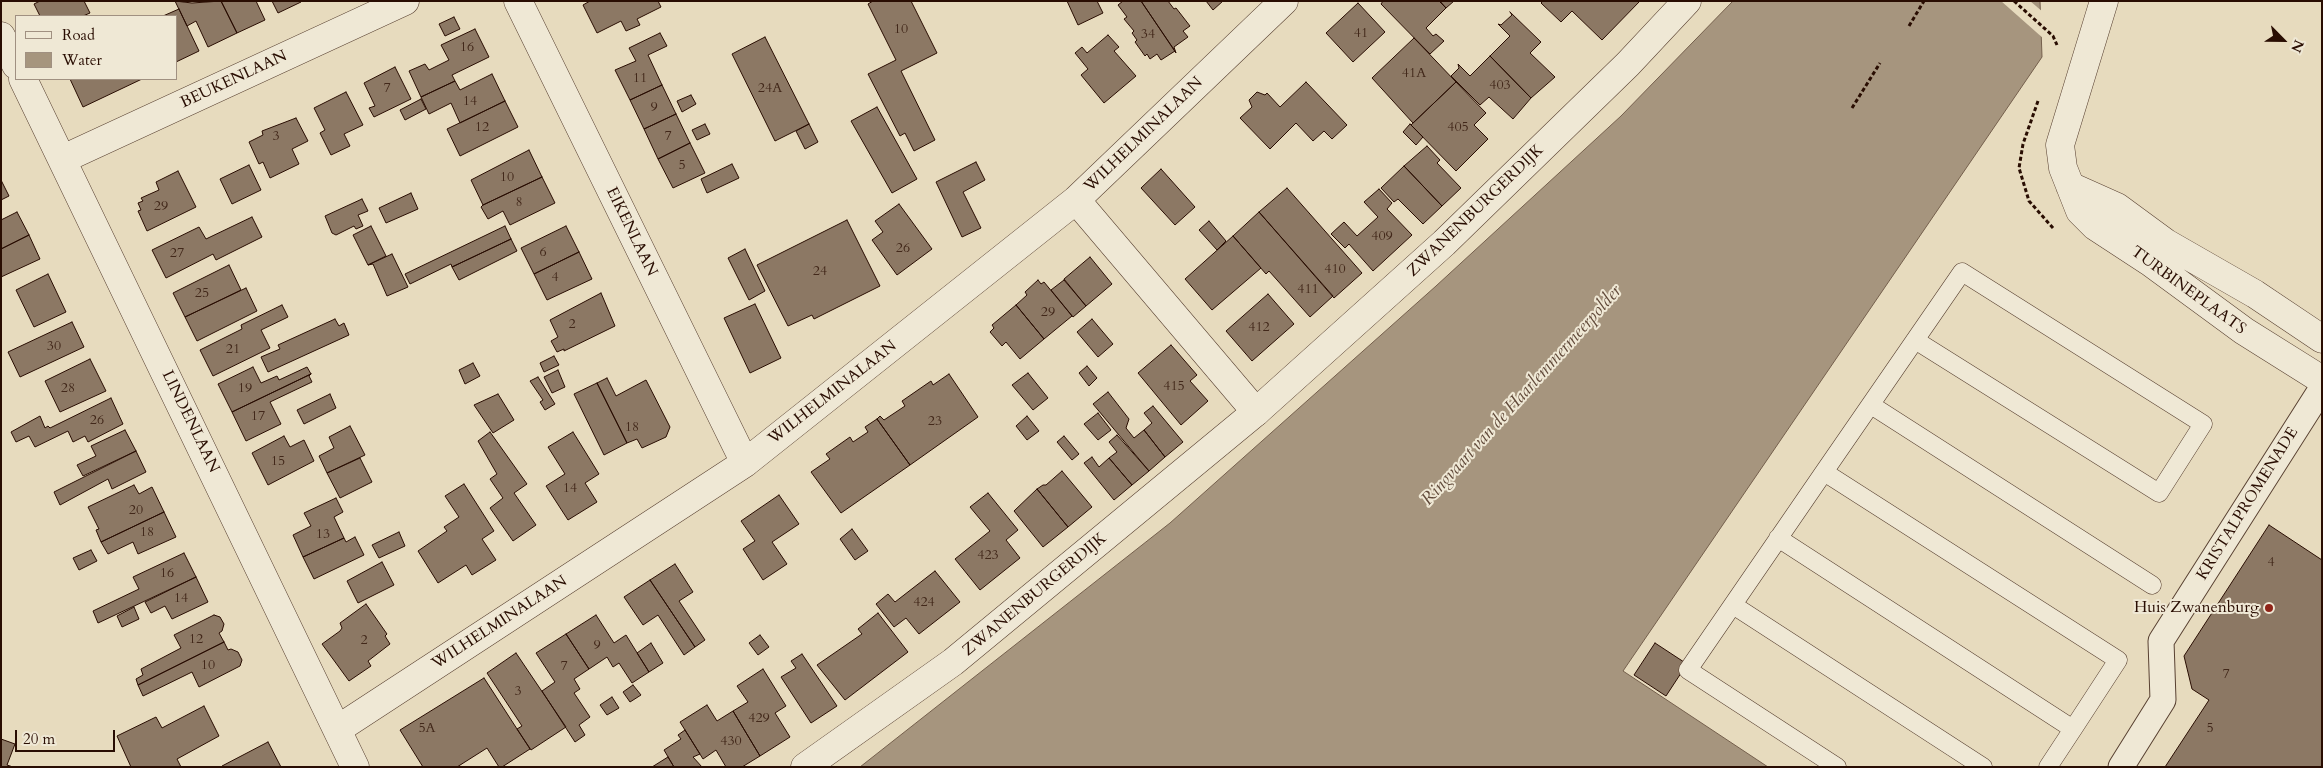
<!DOCTYPE html>
<html>
<head>
<meta charset="utf-8">
<style>
  body { margin:0 }
  #map { position:relative; width:2323px; height:768px; overflow:hidden; background:#e7dbbe; font-family:Cardo,serif }
  canvas { display:block }
  .frame { position:absolute; inset:0; border:2px solid #290d02; pointer-events:none }
  .legend { position:absolute; left:15px; top:15px; width:162px; height:65px; box-sizing:border-box; background:#efe8d5; border:1px solid #a09081; margin:0; padding:6px 9px; list-style:none; font-size:15px; color:#290d02 }
  .legend li { display:flex; align-items:center; gap:10px; height:25px }
  .legend b { width:25px; border:1px solid #a09081 }
  .north { position:absolute; left:2258px; top:15px; width:50px; height:50px; -webkit-text-stroke:4px #efe8d5; paint-order:stroke; rotate:113deg; font-size:14px; font-weight:700; line-height:20px; text-align:center; color:#290d02 }
  .north::after { content:''; display:block; margin:auto; width:18px; height:22px; background:#290d02; clip-path:polygon(50% 0,100% 100%,50% 72%,0 100%) }
  .scale { position:absolute; left:15px; top:730px; width:100px; height:22px; box-sizing:border-box; border:2px solid #290d02; border-top:0; padding-left:6px; font-size:15px; line-height:18px; white-space:nowrap; color:#290d02; -webkit-text-stroke:4px #efe8d5; paint-order:stroke }
</style>
</head>
<body>
<div id="map">
<canvas width="2323" height="768"></canvas>
<div class="frame"></div>
<ul class="legend">
<li><b style="height:6px;background:#efe8d5"></b>Road</li>
<li><b style="height:14px;background:#a6957e"></b>Water</li>
</ul>
<div class="north">N</div>
<div class="scale">20 m</div>
</div>
<script>
const context = document.querySelector('canvas').getContext('2d');
context.lineJoin = 'round';
function fill(path, color) {
  context.fillStyle = color;
  context.fill(path, 'evenodd');
}
function shape(rows) {
  const path = new Path2D();
  for (const r of rows) {
    path.moveTo(r[0], r[1]);
    for (let i = 2; i < r.length; i += 2) path.lineTo(r[i], r[i + 1]);
  }
  return path;
}
function stroke(path, color, width, dash) {
  context.strokeStyle = color;
  context.lineWidth = width;
  context.lineCap = dash ? 'butt' : 'round';
  context.setLineDash(dash || []);
  context.stroke(path);
}
function write(font, color, halo, rows, align = 'center') {
  context.font = font + ' Cardo,serif';
  context.lineWidth = 4;
  context.setLineDash([]);
  context.textBaseline = 'middle';
  context.strokeStyle = halo;
  context.fillStyle = color;
  for (const [text, x, y, turn = 0] of rows) {
    context.save();
    context.translate(x, y);
    context.rotate((+turn || 0) * Math.PI / 180);
    context.textAlign = isNaN(turn) ? turn : align;
    if (halo) context.strokeText(text, 0, 0);
    context.fillText(text, 0, 0);
    context.restore();
  }
}
const water = shape([
  [1733,1,2040,1,2042,57,1623,671,1768,767,860,767,1170,523,1436,286,1621,116,1733,1]
]);
fill(water, '#a6957e');
stroke(water, '#745f4c', 1);
fill(shape([
  [2001,1,2030,1,2043,12,2044,39]
]), '#e7dbbe');
const building = shape([
  [40,1,84,1,90,13,83,16,40,16,34,4,40,1],
  [175,1,192,3,221,1,237,33,208,47,196,21,187,26,175,1],
  [221,1,256,1,265,20,237,33,221,1],
  [272,1,301,1,301,2,278,13,272,1],
  [590,1,658,1,661,7,637,19,640,25,626,31,621,21,597,33,583,5,590,1],
  [873,1,911,1,937,53,901,71,935,140,914,151,905,133,900,136,868,74,896,60,868,4,873,1],
  [1067,1,1097,1,1103,13,1078,25,1067,1],
  [1123,1,1141,1,1175,51,1161,60,1157,54,1150,59,1147,54,1145,56,1135,42,1137,40,1132,33,1134,31,1124,19,1127,17,1118,5,1123,1],
  [1141,1,1168,1,1174,9,1176,8,1190,26,1183,31,1188,37,1174,47,1176,53,1141,1],
  [1206,1,1223,1,1213,10,1206,1],
  [1383,1,1440,1,1446,8,1426,28,1433,36,1436,34,1444,41,1430,54,1381,4,1383,1],
  [1439,1,1454,1,1446,8,1439,1],
  [1543,1,1640,1,1602,40,1572,11,1561,22,1541,3,1543,1],
  [1358,3,1385,32,1353,62,1326,33,1358,3],
  [179,9,199,51,176,62,176,16,163,16,179,9],
  [1510,12,1541,42,1530,53,1555,77,1531,98,1490,56,1510,36,1498,24,1501,25,1512,15,1510,12],
  [454,17,460,29,445,36,439,24,454,17],
  [475,29,489,57,452,75,455,81,421,97,409,71,425,64,429,70,449,60,441,45,475,29],
  [660,33,667,46,648,55,662,85,630,100,615,70,636,61,629,48,660,33],
  [1108,35,1119,47,1114,51,1136,76,1104,103,1081,75,1088,69,1075,53,1082,47,1087,53,1108,35],
  [765,37,809,124,775,141,732,54,765,37],
  [1414,38,1456,82,1413,123,1372,78,1414,38],
  [1490,56,1531,98,1513,119,1489,97,1480,105,1451,76,1459,68,1458,64,1470,76,1490,56],
  [395,67,411,99,374,117,369,108,375,106,364,83,395,67],
  [492,74,505,101,460,123,451,103,429,114,421,97,455,81,460,90,492,74],
  [70,79,142,79,83,107,70,79],
  [1306,82,1347,125,1332,139,1324,131,1313,141,1296,123,1270,149,1240,118,1252,107,1249,100,1257,92,1265,95,1267,93,1280,107,1306,82],
  [1456,82,1486,113,1474,125,1488,139,1456,171,1411,125,1456,82],
  [662,85,676,114,644,129,630,100,662,85],
  [346,92,363,125,344,134,350,146,331,155,320,133,325,130,314,108,346,92],
  [691,95,696,104,682,112,677,101,691,95],
  [421,99,426,109,405,120,400,110,421,99],
  [505,101,518,127,460,156,447,129,505,101],
  [877,107,917,179,892,193,851,121,877,107],
  [676,114,690,143,658,159,644,129,676,114],
  [296,118,308,141,292,149,299,164,270,178,263,162,259,164,249,142,263,135,262,131,296,118],
  [705,124,710,134,697,140,692,130,705,124],
  [809,124,818,142,805,149,796,131,809,124],
  [1410,124,1423,137,1416,145,1403,132,1410,124],
  [690,143,705,173,673,188,658,159,690,143],
  [1427,146,1440,160,1437,163,1461,188,1442,206,1404,166,1427,146],
  [529,150,542,177,483,205,471,180,529,150],
  [976,162,985,180,963,192,981,228,962,237,936,182,976,162],
  [732,164,739,178,707,193,701,179,732,164],
  [249,165,261,190,232,204,220,179,249,165],
  [1404,166,1442,206,1423,224,1398,199,1394,202,1381,188,1404,166],
  [1161,169,1195,207,1175,225,1141,188,1161,169],
  [178,171,196,207,147,231,138,211,141,210,138,203,143,201,141,198,159,190,156,182,178,171],
  [542,177,555,203,510,225,503,211,488,219,481,207,483,205,542,177],
  [1,180,9,196,1,200,1,180],
  [1287,188,1362,273,1334,298,1259,212,1287,188],
  [1379,189,1392,203,1387,209,1412,235,1373,271,1349,244,1345,248,1331,234,1344,222,1357,236,1378,217,1364,202,1379,189],
  [411,193,418,209,386,223,379,208,411,193],
  [362,199,368,211,358,215,363,226,356,229,354,226,336,235,332,233,325,216,362,199],
  [899,204,932,249,897,275,872,240,883,232,875,221,899,204],
  [17,212,29,235,1,249,1,220,17,212],
  [1259,212,1333,296,1310,317,1269,271,1266,274,1233,236,1259,212],
  [252,217,262,237,216,260,213,254,166,278,152,250,199,227,206,239,252,217],
  [847,220,880,286,814,319,812,315,788,326,757,265,847,220],
  [1209,221,1226,241,1217,250,1199,230,1209,221],
  [371,226,386,256,368,265,353,235,371,226],
  [505,226,511,239,452,267,451,264,410,284,405,274,505,226],
  [566,226,579,252,534,274,521,248,566,226],
  [29,235,40,259,1,277,1,249,29,235],
  [1233,236,1261,268,1212,310,1185,279,1233,236],
  [511,239,517,251,459,280,452,267,511,239],
  [745,249,765,291,749,300,728,258,745,249],
  [579,252,592,279,547,300,534,274,579,252],
  [392,254,408,287,387,296,373,264,368,265,392,254],
  [1090,257,1112,284,1086,306,1064,279,1090,257],
  [229,265,241,290,185,317,173,293,229,265],
  [48,274,66,312,34,327,16,290,48,274],
  [1038,280,1041,284,1044,282,1072,316,1044,339,1016,305,1027,295,1025,292,1038,280],
  [1064,280,1086,306,1073,317,1051,290,1064,280],
  [246,288,257,311,197,341,185,317,246,288],
  [601,293,615,326,564,351,564,349,557,352,551,341,558,337,550,320,601,293],
  [1268,294,1294,324,1252,361,1226,331,1268,294],
  [755,304,781,358,750,373,724,318,755,304],
  [282,305,288,317,261,330,270,348,213,376,200,350,242,329,241,325,282,305],
  [1016,305,1044,339,1020,359,1006,342,1002,346,990,332,994,328,992,325,1016,305],
  [335,319,339,326,344,323,349,335,268,372,261,357,280,349,278,345,335,319],
  [1092,319,1113,344,1098,357,1077,332,1092,319],
  [72,322,84,347,20,377,8,352,72,322],
  [1171,345,1197,375,1190,381,1208,401,1181,425,1138,373,1171,345],
  [554,356,559,365,544,372,540,363,554,356],
  [90,359,106,391,60,412,45,381,90,359],
  [473,363,480,376,465,384,459,370,473,363],
  [1087,366,1097,378,1089,386,1079,373,1087,366],
  [253,367,261,383,277,376,279,380,307,367,311,374,232,412,218,384,253,367],
  [558,370,565,387,552,393,544,377,558,370],
  [1028,373,1048,398,1033,410,1012,385,1028,373],
  [311,374,309,376,312,382,270,402,281,424,246,441,232,412,311,374],
  [949,374,978,417,910,465,877,419,880,416,884,420,905,406,902,401,931,381,933,385,949,374],
  [538,377,555,404,545,410,540,402,543,400,530,381,538,377],
  [607,378,616,396,646,380,670,427,666,437,642,448,637,439,627,443,597,383,607,378],
  [597,383,627,443,604,455,574,394,597,383],
  [1108,392,1129,419,1126,428,1134,438,1144,430,1165,457,1149,471,1093,404,1108,392],
  [330,394,336,408,304,424,297,410,330,394],
  [498,394,514,420,493,433,474,405,498,394],
  [111,398,123,424,88,442,85,436,73,442,68,431,35,447,29,436,16,442,11,432,40,416,45,428,48,426,50,428,111,398],
  [1153,406,1183,442,1165,457,1144,430,1152,423,1144,413,1153,406],
  [1098,413,1111,430,1098,440,1084,424,1098,413],
  [1027,416,1039,431,1027,440,1016,426,1027,416],
  [877,419,910,465,841,513,811,472,830,459,826,454,850,437,853,442,868,432,865,427,877,419],
  [350,426,365,455,327,473,319,456,334,448,329,437,350,426],
  [125,430,136,451,83,476,77,465,96,456,91,446,125,430],
  [490,432,527,484,514,493,536,525,513,541,490,508,503,498,490,479,497,474,478,441,490,432],
  [573,432,599,474,585,483,597,502,568,520,546,486,565,474,548,447,573,432],
  [1117,435,1149,471,1132,485,1109,458,1117,452,1109,442,1117,435],
  [284,436,290,447,304,440,314,461,268,485,252,453,284,436],
  [1064,436,1079,454,1072,460,1057,442,1064,436],
  [136,451,146,472,112,489,108,479,60,505,54,492,136,451],
  [1092,457,1099,467,1109,458,1132,485,1114,500,1084,463,1092,457],
  [360,458,372,482,340,498,327,473,360,458],
  [1062,471,1092,507,1068,527,1037,489,1043,485,1046,485,1062,471],
  [464,484,494,531,482,539,496,560,472,575,466,565,438,583,418,551,447,531,444,527,459,517,445,496,464,484],
  [134,485,139,494,152,487,164,512,101,542,96,530,99,529,88,507,134,485],
  [1037,489,1068,527,1043,547,1014,511,1037,489],
  [988,493,1018,530,1006,540,1020,558,980,590,955,559,990,531,970,507,988,493],
  [779,495,799,524,772,542,787,564,763,580,743,549,755,541,741,521,779,495],
  [336,498,343,512,334,517,344,538,303,557,293,535,311,526,304,513,336,498],
  [164,512,176,537,138,554,133,542,108,554,101,542,164,512],
  [2269,525,2322,560,2322,767,2165,767,2209,700,2192,689,2184,656,2269,525],
  [852,529,868,551,855,560,840,539,852,529],
  [399,532,405,546,379,558,372,545,399,532],
  [355,537,364,555,314,579,303,557,344,538,346,542,355,537],
  [91,550,97,561,79,570,73,558,91,550],
  [184,553,196,577,98,623,93,611,139,589,133,577,184,553],
  [382,562,394,585,358,603,347,581,382,562],
  [675,564,693,592,679,601,705,640,695,647,650,580,675,564],
  [935,571,960,602,919,634,906,618,894,627,876,604,888,594,895,602,935,571],
  [196,577,208,602,172,619,165,606,151,613,145,602,196,577],
  [650,580,695,647,684,655,658,615,643,625,624,597,650,580],
  [366,604,387,634,385,636,390,644,368,661,371,666,349,681,322,644,340,631,342,628,340,623,366,604],
  [134,607,139,619,122,627,117,616,134,607],
  [878,613,908,652,845,700,817,665,862,634,858,629,878,613],
  [214,615,220,617,224,624,222,631,219,633,224,642,138,685,136,679,143,675,141,669,181,648,174,635,214,615],
  [596,615,614,643,626,635,649,672,632,683,619,663,613,667,607,657,589,669,566,634,596,615],
  [566,634,589,669,574,679,580,689,574,693,590,717,579,725,585,735,575,742,542,691,555,682,536,653,566,634],
  [760,635,769,647,758,655,749,643,760,635],
  [224,642,228,650,231,649,238,652,242,660,240,666,199,687,192,672,143,696,138,685,224,642],
  [651,643,663,663,649,672,637,653,651,643],
  [1655,643,1687,664,1666,696,1634,675,1655,643],
  [516,653,566,727,531,750,517,729,522,726,487,673,516,653],
  [802,654,837,706,811,723,781,677,796,668,791,661,802,654],
  [763,669,786,706,775,713,790,737,760,756,733,711,748,702,737,686,763,669],
  [484,678,530,749,502,767,499,767,487,748,457,767,423,767,400,730,484,678],
  [633,685,641,695,630,702,623,692,633,685],
  [612,697,619,708,607,715,600,705,612,697],
  [707,705,717,721,733,711,760,756,742,767,726,767,716,750,703,759,680,722,707,705],
  [204,706,219,736,177,759,181,767,131,767,117,736,156,717,162,728,204,706],
  [685,730,700,754,693,757,702,767,674,767,664,750,681,739,678,735,685,730],
  [1,739,15,744,7,765,13,767,1,767,1,739],
  [268,742,281,767,222,767,222,766,268,742],
  [668,757,674,767,652,767,668,757]
]);
fill(building, '#8c7864');
stroke(building, '#290d02', 1);
const service = shape([
  [1871,405,2152,585],
  [1778,538,2073,729,2118,660,1824,472],
  [1733,605,1983,767],
  [1837,767,1688,670,1824,472,1962,272,2203,424,2159,493,1915,340],
  [2048,767,2073,729]
]);
const pedestrian = shape([
  [2121,767,2163,700,2161,641,2322,388]
]);
const minor = shape([
  [518,1,745,463],
  [2104,1,2060,145,2063,168,2080,211,2095,226,2150,262,2244,331,2322,380],
  [1,36,16,65],
  [23,79,355,767],
  [63,159,405,1],
  [2070,186,2117,207,2166,243,2255,294,2322,339],
  [1076,200,1256,412],
  [338,729,745,463,1076,200,1284,1]
]);
const tertiary = shape([
  [805,767,953,662,1256,412,1444,243,1628,64,1687,1]
]);
stroke(service, '#584031', 19);
stroke(pedestrian, '#584031', 27);
stroke(minor, '#584031', 29);
stroke(tertiary, '#584031', 29);
stroke(shape([
  [2014,1,2053,36,2057,45],
  [1909,26,1924,1],
  [2038,101,2023,144,2019,168,2029,201,2053,228],
  [1852,108,1880,63]
]), '#290d02', 3, [4, 2.5]);
stroke(service, '#efe8d5', 18);
stroke(pedestrian, '#efe8d5', 25);
stroke(minor, '#efe8d5', 28);
stroke(tertiary, '#efe8d5', 28);
for (const [x, y, r, color] of [
  [2269,608,5,"#8f2418"]
]) {
  const dot = new Path2D();
  dot.arc(x, y, r, 0, 2 * Math.PI);
  context.fillStyle = color;
  context.fill(dot);
  stroke(dot, '#efe8d5', 2);
}
write('14px', '#42281a', null, [
  ["10",901,30],
  ["41",1361,34],
  ["34",1148,35],
  ["16",467,48],
  ["41A",1414,74],
  ["11",640,79],
  ["403",1500,86],
  ["7",387,89],
  ["24A",770,89],
  ["14",470,102],
  ["9",654,108],
  ["12",482,128],
  ["405",1458,128],
  ["3",276,137],
  ["7",668,137],
  ["5",682,166],
  ["10",507,178],
  ["8",519,203],
  ["29",161,207],
  ["409",1382,237],
  ["26",903,249],
  ["6",543,253],
  ["27",177,254],
  ["410",1335,270],
  ["24",820,272],
  ["4",555,278],
  ["411",1308,290],
  ["25",202,294],
  ["29",1048,313],
  ["2",572,325],
  ["412",1259,328],
  ["30",54,347],
  ["21",233,350],
  ["415",1174,387],
  ["28",68,389],
  ["19",245,389],
  ["17",258,417],
  ["26",97,421],
  ["23",935,422],
  ["18",632,428],
  ["15",278,462],
  ["14",570,489],
  ["20",136,511],
  ["18",147,533],
  ["13",323,535],
  ["423",988,556],
  ["4",2271,563],
  ["16",167,574],
  ["14",181,599],
  ["424",924,603],
  ["12",196,640],
  ["2",364,641],
  ["9",597,646],
  ["10",208,666],
  ["7",564,667],
  ["7",2226,675],
  ["3",518,692],
  ["429",759,719],
  ["5A",427,729],
  ["5",2210,729],
  ["430",731,742]
]);
write('16px', '#290d02', '#efe8d5', [
  ["BEUKENLAAN",234,80,-25],
  ["WILHELMINALAAN",1144,135,-44],
  ["ZWANENBURGERDIJK",1476,211,-44],
  ["EIKENLAAN",631,232,64],
  ["TURBINEPLAATS",2188,291,36],
  ["WILHELMINALAAN",833,393,-38],
  ["LINDENLAAN",190,422,64],
  ["KRISTALPROMENADE",2248,504,-58],
  ["ZWANENBURGERDIJK",1035,595,-40],
  ["WILHELMINALAAN",500,623,-33]
]);
write('16px', '#290d02', '#efe8d5', [
  ["Huis Zwanenburg",2259,608]
], 'right');
write('italic 18px', '#614a3a', '#efe8d5', [
  ["Ringvaart van de Haarlemmermeerpolder",1522,396,-48]
]);
</script>
</body>
</html>
